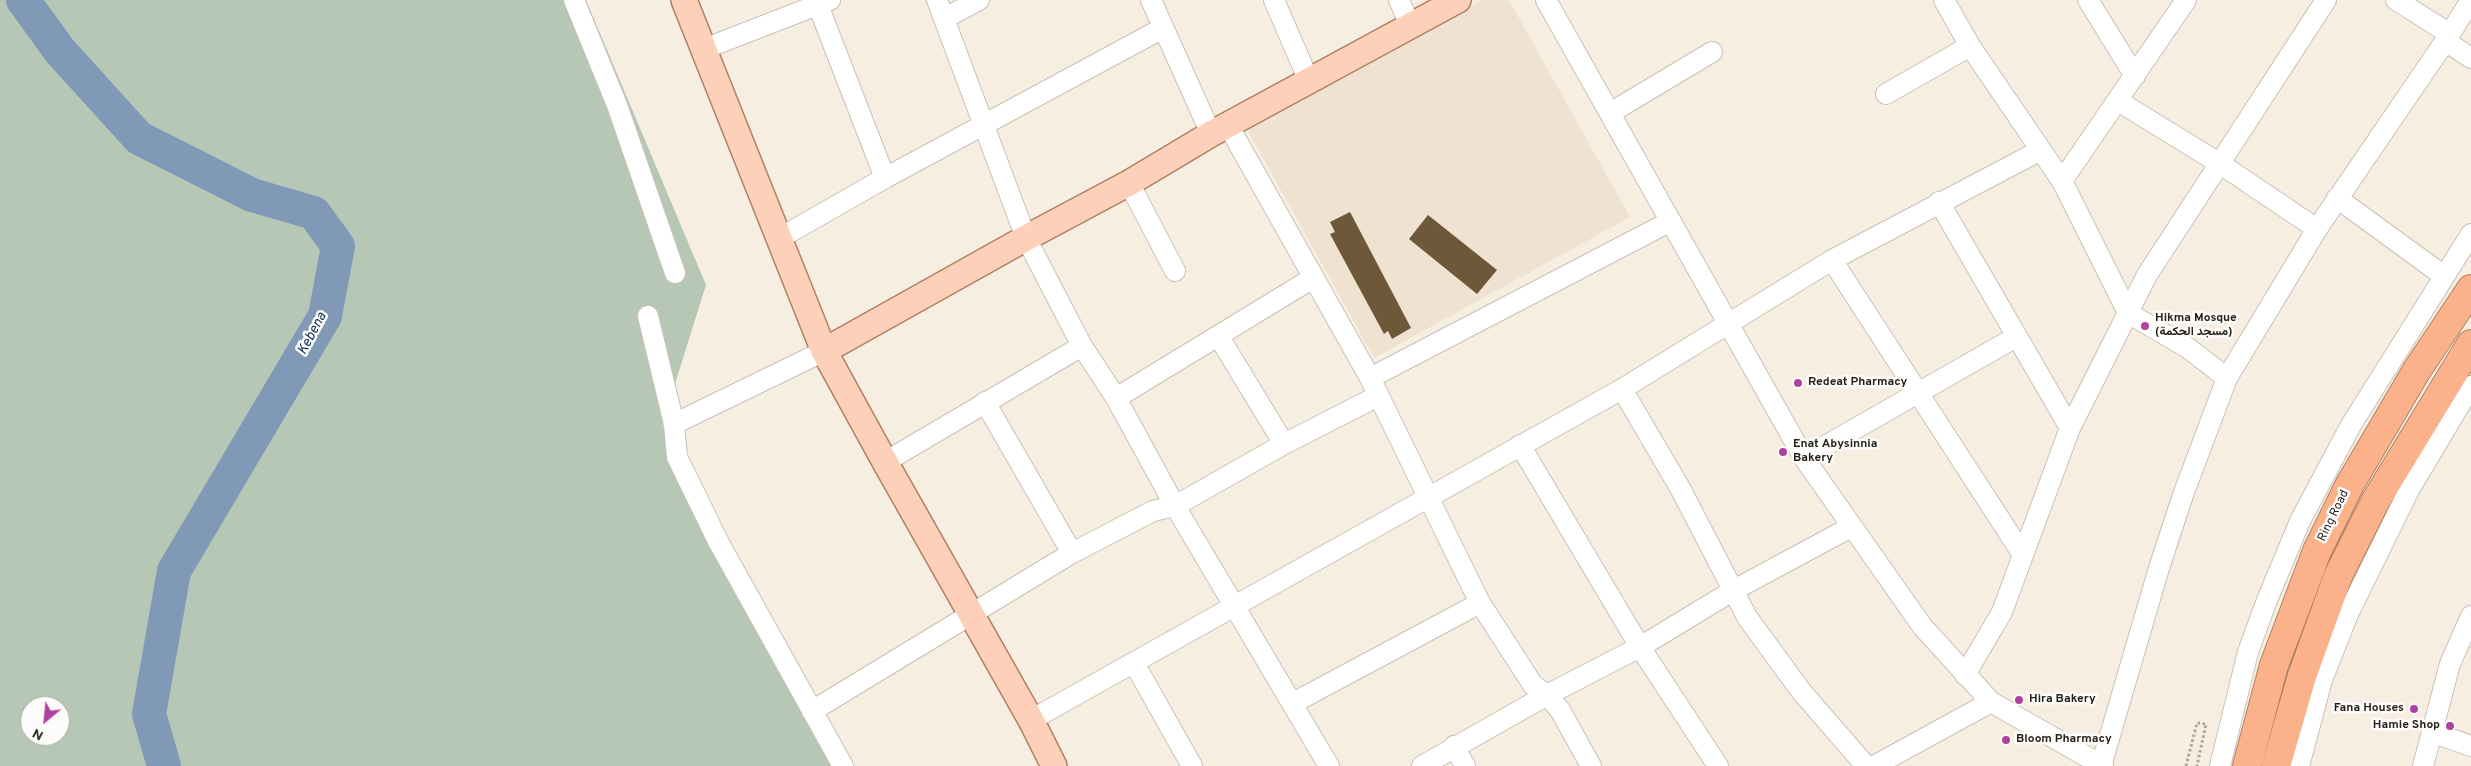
<!DOCTYPE html>
<html>
<head>
<meta charset="utf-8">
<style>
  body { margin:0 }
  #map { position:relative; width:2471px; height:766px; overflow:hidden; background:#f7eee2; font-family:Overpass,sans-serif }
  canvas { display:block }
  .north { position:absolute; left:20px; top:696px; width:50px; height:50px; box-sizing:border-box; background:#fefcfa; border:1px solid #a7a5a2; border-radius:50%; rotate:208deg; font-size:14px; font-weight:700; line-height:20px; text-align:center; color:#25221e }
  .north::after { content:''; display:block; margin:auto; width:18px; height:22px; background:#b0429f; clip-path:polygon(50% 0,100% 100%,50% 72%,0 100%) }
</style>
</head>
<body>
<div id="map">
<canvas width="2471" height="766"></canvas>
<div class="north">N</div>
</div>
<script>
const context = document.querySelector('canvas').getContext('2d');
context.lineJoin = 'round';
function fill(path, color) {
  context.fillStyle = color;
  context.fill(path, 'evenodd');
}
function shape(rows) {
  const path = new Path2D();
  for (const r of rows) {
    path.moveTo(r[0], r[1]);
    for (let i = 2; i < r.length; i += 2) path.lineTo(r[i], r[i + 1]);
  }
  return path;
}
function stroke(path, color, width, dash) {
  context.strokeStyle = color;
  context.lineWidth = width;
  context.lineCap = dash ? 'butt' : 'round';
  context.setLineDash(dash || []);
  context.stroke(path);
}
function write(font, color, halo, rows, align = 'center') {
  context.font = font + ' Overpass,Vazirmatn,sans-serif';
  context.lineWidth = 5;
  context.setLineDash([]);
  context.textBaseline = 'middle';
  context.strokeStyle = halo;
  context.fillStyle = color;
  for (const [text, x, y, turn = 0] of rows) {
    context.save();
    context.translate(x, y);
    context.rotate((+turn || 0) * Math.PI / 180);
    context.textAlign = isNaN(turn) ? turn : align;
    if (halo) context.strokeText(text, 0, 0);
    context.fillText(text, 0, 0);
    context.restore();
  }
}
fill(shape([
  [1482,0,1509,0,1630,217,1374,358,1247,129]
]), '#efe2d0');
fill(shape([
  [0,0,586,0,706,285,662,425,850,766,0,766],
  [30,706,60,706,60,736,30,736]
]), '#b6c8b5');
stroke(shape([
  [23,0,60,51,139,138,252,195,314,213,338,246,325,316,174,571,149,714,164,766]
]), '#8099b7', 34);
fill(shape([
  [1350,212,1411,328,1392,339,1388,331,1384,334,1330,234,1335,232,1330,222],
  [1428,215,1497,270,1477,294,1409,239]
]), '#6d5839');
const minor = shape([
  [574,0,617,105,675,273],
  [816,0,885,178],
  [937,0,1026,238,1082,346,1116,398,1175,506,1329,766],
  [1151,0,1211,134],
  [1274,0,1309,81],
  [1399,0,1410,25],
  [1546,0,1804,458,1922,626,1991,702,2103,766],
  [1944,0,1970,46,2062,181],
  [2088,0,2135,76],
  [2186,0,2062,181,2128,313,2188,348,2227,378],
  [2396,0,2450,34],
  [945,18,979,0],
  [2445,41,2471,58],
  [704,49,830,0],
  [1886,94,1970,46],
  [2118,101,2219,163,2317,229],
  [1610,113,1712,52],
  [1228,125,1370,378,1480,603,1533,685,1547,695,1560,710,1591,766],
  [1129,183,1175,271],
  [2337,198,2444,276],
  [1939,202,2070,428],
  [778,239,885,178,1163,28],
  [1832,260,2023,555],
  [648,316,674,424,677,457,719,543,843,766],
  [1219,337,1284,444],
  [1370,378,1671,221],
  [1622,389,1680,488,1747,617,1801,691,1866,766],
  [1116,398,1313,278],
  [985,402,1072,553],
  [674,424,824,351],
  [1520,445,1640,647,1718,766],
  [1804,458,2016,337],
  [885,462,1082,346],
  [1134,663,1192,766],
  [1965,675,2002,612,2070,428,2147,275,2326,0],
  [1293,703,1480,603],
  [812,711,1072,553,1153,511,1175,506,1284,444,1378,396],
  [1031,720,1622,389,1832,260,2041,150],
  [2432,732,2471,746],
  [1454,746,1465,766],
  [1422,766,1547,695,1640,647,1734,590,1851,527],
  [1874,766,1991,702],
  [2101,766,2159,568,2183,495,2227,378,2317,229,2450,34,2471,0],
  [2220,766,2248,652,2267,600,2300,521,2351,425,2471,234],
  [2299,766,2322,680,2348,614,2410,488,2471,386],
  [2423,766,2450,664,2471,616]
]);
const major = shape([
  [684,0,824,351,885,462,1031,720,1054,766],
  [824,351,1026,238,1129,183,1211,134,1458,0]
]);
const highway = shape([
  [2247,766,2274,665,2317,551,2350,484,2417,370,2471,289],
  [2276,766,2302,676,2338,576,2376,500,2471,344]
]);
stroke(minor, '#cac1b6', 22);
stroke(major, '#b08064', 28);
stroke(highway, '#b08064', 30);
stroke(shape([
  [2186,766,2197,723,2206,724,2197,766]
]), '#aca59c', 3, [2.5, 2.5]);
stroke(minor, '#fff', 20);
stroke(major, '#fdd1b9', 25);
stroke(highway, '#fbb28a', 28);
for (const [x, y, r, color] of [
  [2145,326,5,"#b0429f"],
  [1798,383,5,"#b0429f"],
  [1783,452,5,"#b0429f"],
  [2019,700,5,"#b0429f"],
  [2414,709,5,"#b0429f"],
  [2450,726,5,"#b0429f"],
  [2006,740,5,"#b0429f"]
]) {
  const dot = new Path2D();
  dot.arc(x, y, r, 0, 2 * Math.PI);
  context.fillStyle = color;
  context.fill(dot);
  stroke(dot, '#fefcfa', 2);
}
write('bold 12px', '#25221e', '#fefcfa', [
  ["Hikma Mosque",2155,319],
  ["(مسجد الحكمة)",2155,333],
  ["Redeat Pharmacy",1808,383],
  ["Enat Abysinnia",1793,445],
  ["Bakery",1793,459],
  ["Hira Bakery",2029,700],
  ["Fana Houses",2404,709,"right"],
  ["Hamie Shop",2440,726,"right"],
  ["Bloom Pharmacy",2016,740]
], 'left');
write('12px', '#25221e', '#fefcfa', [
  ["Ring Road",2334,516,-64]
]);
write('italic 14px', '#072e55', '#fefcfa', [
  ["Kebena",313,334,-62]
]);
</script>
</body>
</html>
